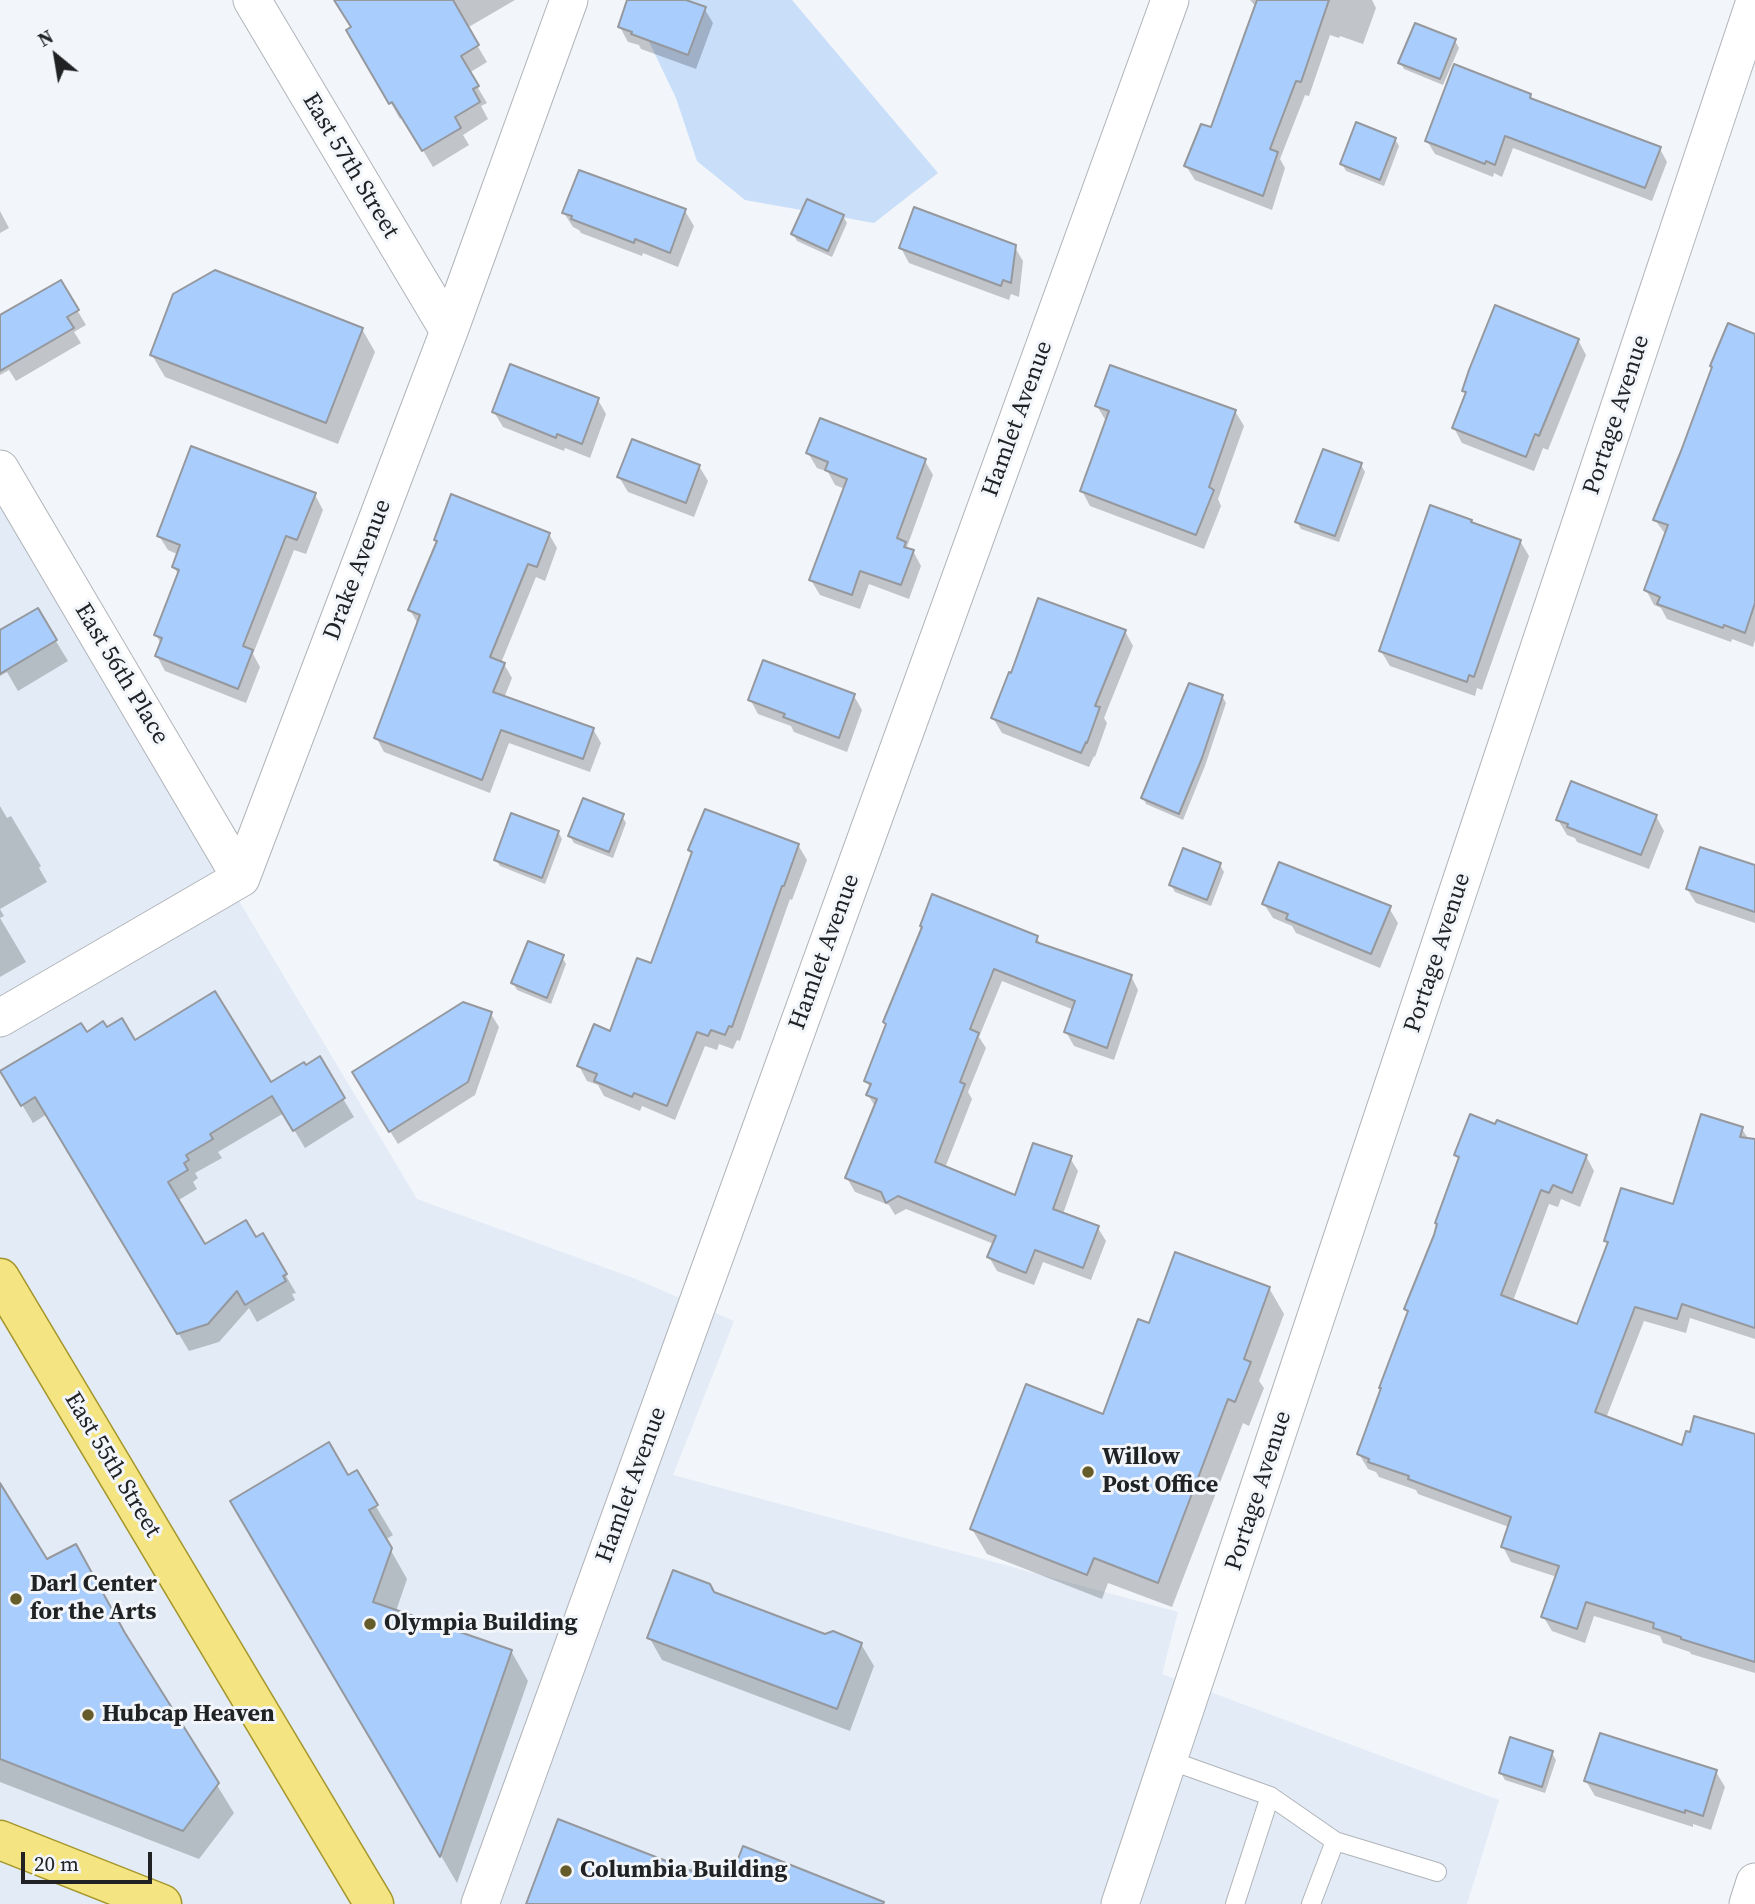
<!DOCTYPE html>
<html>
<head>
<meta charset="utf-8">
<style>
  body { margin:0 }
  #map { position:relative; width:1755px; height:1904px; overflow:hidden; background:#f2f5fa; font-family:"Source Serif 4",serif }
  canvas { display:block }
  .north { position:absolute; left:21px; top:21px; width:70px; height:70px; -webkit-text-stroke:5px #f2f5fa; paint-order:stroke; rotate:330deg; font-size:19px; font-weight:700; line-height:28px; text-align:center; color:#212224 }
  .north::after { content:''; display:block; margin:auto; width:24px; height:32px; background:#212224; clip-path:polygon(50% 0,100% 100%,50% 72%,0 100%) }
  .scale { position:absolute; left:21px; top:1852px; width:131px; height:32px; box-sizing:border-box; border:4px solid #212224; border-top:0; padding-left:9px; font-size:21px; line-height:24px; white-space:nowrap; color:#212224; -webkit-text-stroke:5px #f2f5fa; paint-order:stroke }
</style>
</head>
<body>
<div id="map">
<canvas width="1755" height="1904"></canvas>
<div class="north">N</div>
<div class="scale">20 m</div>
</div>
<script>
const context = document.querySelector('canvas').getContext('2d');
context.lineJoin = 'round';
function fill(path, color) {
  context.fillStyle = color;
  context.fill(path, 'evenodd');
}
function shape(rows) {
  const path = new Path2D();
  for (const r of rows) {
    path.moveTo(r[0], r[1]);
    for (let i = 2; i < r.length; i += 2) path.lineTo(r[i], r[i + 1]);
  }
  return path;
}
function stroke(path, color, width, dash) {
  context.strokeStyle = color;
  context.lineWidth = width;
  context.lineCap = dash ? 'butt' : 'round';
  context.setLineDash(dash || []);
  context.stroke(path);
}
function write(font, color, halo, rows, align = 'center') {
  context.font = font + ' "Source Serif 4",serif';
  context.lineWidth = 6;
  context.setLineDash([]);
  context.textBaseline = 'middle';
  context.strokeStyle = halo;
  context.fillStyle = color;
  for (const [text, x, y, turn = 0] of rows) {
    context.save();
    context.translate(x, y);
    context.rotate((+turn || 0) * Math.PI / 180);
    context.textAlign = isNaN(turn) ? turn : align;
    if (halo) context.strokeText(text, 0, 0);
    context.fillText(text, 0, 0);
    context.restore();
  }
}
fill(shape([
  [0,501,417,1199,633,1278,734,1321,673,1475,1178,1612,1162,1674,1499,1800,1467,1904,0,1904]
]), '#e2ebf6');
fill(shape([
  [629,0,792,0,938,173,874,223,745,200,697,161,676,98]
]), '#c8def9');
fill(shape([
  [336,0,515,0,467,28,487,62,469,73,487,103,481,106,488,119,463,135,469,145,433,167,403,117,400,119,349,30,353,28],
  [629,0,681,0,704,8,713,23,696,69,641,49,639,45,628,42,620,27],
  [1250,0,1372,0,1376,8,1363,44,1340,36,1339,38,1330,35,1309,96,1305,95,1280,159,1285,168,1272,210,1195,180,1186,166,1212,129,1256,7],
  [1455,41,1459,48,1443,85,1404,69,1400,62],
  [1530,95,1533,101,1660,149,1667,162,1652,201,1513,148,1502,177,1494,173,1493,177,1435,154,1427,141],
  [1395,139,1399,146,1384,186,1346,171,1342,164],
  [0,211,9,228,0,233],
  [685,211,694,226,678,267,643,253,642,256,581,233,579,230,573,227,564,213],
  [843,216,847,223,832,257,797,241,793,234],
  [1014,246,1023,261,1019,297,1011,294,1009,300,909,263,901,248],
  [61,283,86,325,74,332,81,343,16,381,9,370,0,375,0,317],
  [362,329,375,352,338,444,165,377,152,355],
  [1755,336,1755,640,1753,647,1732,639,1731,642,1667,619,1661,608,1654,605,1646,590,1666,535,1655,520],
  [1578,340,1586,355,1548,450,1543,448,1534,471,1462,443,1454,428,1466,395,1464,391],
  [598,400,606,414,590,458,565,448,564,451,503,427,494,412],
  [1097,406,1235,411,1244,426,1218,499,1221,506,1204,549,1090,506,1082,491,1106,421],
  [808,453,925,461,933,475,907,547,909,550,913,551,921,566,909,599,869,584,860,609,820,595,811,580,845,489,835,485,828,472,817,468],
  [1361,465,1365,472,1339,542,1301,529,1297,522],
  [699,466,708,481,694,517,628,492,619,477],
  [315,495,323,510,306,554,294,550,253,654,260,667,246,703,165,671,157,656,161,644,156,635,179,576,174,567,179,555,168,550,159,536],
  [1471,521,1473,524,1520,541,1529,556,1482,690,1477,688,1475,696,1390,666,1381,651],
  [549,534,557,548,545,581,536,577,501,663,504,664,512,678,504,698,593,729,601,743,590,772,509,743,490,793,384,752,376,737,418,624,410,610,438,544,436,540],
  [37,610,68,661,18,691,7,672,0,676,0,632],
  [1125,631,1133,646,1104,718,1107,723,1095,757,1094,756,1089,767,1002,733,993,718],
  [854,696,862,710,847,752,794,732,791,726,758,714,750,699],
  [1222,696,1226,703,1205,766,1183,820,1146,804,1143,797],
  [0,806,7,818,11,816,41,866,39,868,47,882,0,909],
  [622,816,626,823,613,858,574,843,570,836],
  [1656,816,1664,831,1649,869,1577,842,1575,838,1567,835,1558,820],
  [558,832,562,839,545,884,500,866,496,860],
  [798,845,807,860,792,900,790,899,740,1041,737,1040,733,1049,719,1044,717,1050,705,1046,675,1120,642,1106,640,1111,604,1096,598,1085,587,1081,579,1066,611,1033,652,965,693,855,690,850],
  [1220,865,1224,872,1211,906,1175,892,1171,885],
  [1755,867,1755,923,1696,903,1687,889],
  [1264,904,1389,908,1398,923,1380,968,1296,933,1292,926,1273,918],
  [0,909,4,916,0,918,26,962,0,977],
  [1037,938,1041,945,1131,976,1138,990,1114,1060,1074,1046,1066,1032,1074,1010,1002,981,979,1037,986,1048,968,1092,972,1099,945,1168,1016,1197,1070,1158,1078,1171,1063,1214,1098,1228,1106,1241,1091,1280,1043,1262,1034,1285,997,1271,989,1257,994,1244,906,1209,895,1215,889,1205,855,1192,847,1178,876,1108,868,1095,871,1089,866,1081,887,1026,885,1022],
  [562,957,566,964,551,1004,517,990,513,983],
  [491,1014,499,1027,475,1095,398,1144,362,1086],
  [106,1029,134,1042,271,1085,319,1059,354,1117,305,1148,284,1113,218,1152,222,1158,195,1173,198,1178,193,1182,197,1189,177,1201,204,1246,255,1239,262,1235,296,1293,292,1294,295,1300,257,1322,249,1308,219,1342,189,1351,47,1114,33,1123,2,1071,86,1034],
  [1742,1129,1751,1143,1755,1271,1755,1339,1690,1318,1686,1333,1644,1321,1606,1418,1683,1448,1755,1436,1755,1673,1691,1654,1690,1652,1663,1643,1660,1636,1594,1616,1585,1643,1552,1631,1543,1616,1557,1577,1511,1562,1503,1547,1509,1527,1418,1494,1416,1490,1379,1477,1376,1472,1368,1469,1359,1454,1409,1314,1406,1309,1436,1235,1460,1161,1456,1155,1586,1156,1594,1171,1580,1207,1561,1199,1558,1207,1549,1204,1513,1301,1578,1327,1609,1246,1606,1241,1674,1206],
  [1269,1288,1284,1314,1259,1381,1264,1388,1249,1426,1243,1423,1172,1607,1108,1583,1102,1599,987,1554,972,1529,1104,1416,1150,1326],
  [356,1473,393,1535,385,1540,407,1579,396,1611,511,1651,528,1681,457,1883,232,1501,348,1478],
  [0,1508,46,1562,131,1645,234,1813,199,1859,0,1782],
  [714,1594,825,1636,861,1644,874,1666,850,1731,662,1660,649,1637],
  [1552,1753,1556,1760,1545,1793,1505,1780,1501,1773],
  [1716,1772,1725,1787,1711,1830,1693,1824,1693,1827,1595,1796,1586,1781]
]), '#0003');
const building = shape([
  [334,0,453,0,479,45,461,56,479,86,473,89,480,102,455,117,461,128,422,151,392,102,389,104,346,30,351,27,334,0],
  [627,0,686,0,706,7,688,55,631,34,632,32,618,27,627,0],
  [1257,0,1329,0,1301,82,1296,81,1270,149,1278,152,1263,196,1184,166,1201,124,1211,127,1257,0],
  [1415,23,1456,39,1440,79,1398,63,1415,23],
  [1454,64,1531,94,1530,98,1661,147,1645,188,1505,136,1495,165,1486,161,1485,164,1425,141,1454,64],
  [1356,122,1396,138,1380,180,1340,164,1356,122],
  [579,170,686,209,670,253,635,239,634,243,571,219,572,216,562,213,579,170],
  [807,199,844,215,828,251,791,234,807,199],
  [914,207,1016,245,1011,283,1003,280,1001,286,899,248,914,207],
  [215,270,363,328,326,423,150,355,173,294,215,270],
  [61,280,79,310,67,317,74,328,0,371,0,315,61,280],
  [1495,305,1579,339,1539,436,1535,434,1526,457,1452,428,1466,392,1462,391,1469,370,1495,305],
  [1728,323,1755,334,1755,603,1745,633,1724,625,1723,628,1657,604,1660,597,1644,590,1668,525,1653,520,1681,451,1712,367,1710,366,1728,323],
  [510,364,599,398,582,444,557,434,556,438,492,412,510,364],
  [1110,365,1236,410,1209,487,1214,490,1196,535,1080,491,1109,411,1095,406,1110,365],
  [820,418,926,459,897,538,906,542,904,547,914,550,901,585,860,571,852,595,809,580,847,479,825,470,828,462,806,453,820,418],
  [632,439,700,465,686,503,617,477,632,439],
  [191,446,316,493,297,540,286,536,243,646,253,650,238,689,155,656,162,638,154,635,179,570,172,567,180,545,157,536,191,446],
  [1323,449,1362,463,1335,536,1295,522,1323,449],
  [451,494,550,533,537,567,528,564,490,657,505,663,493,692,594,728,583,759,501,730,482,780,374,738,420,615,408,610,437,541,434,540,451,494],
  [1430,505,1472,520,1471,522,1521,540,1474,677,1469,675,1467,682,1379,651,1430,505],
  [1038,598,1126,630,1095,706,1100,707,1087,743,1086,742,1081,753,991,718,1009,672,1011,673,1038,598],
  [38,608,57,640,0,674,0,630,38,608],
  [763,660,855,694,839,738,783,717,785,714,748,700,763,660],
  [1189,683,1223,695,1202,758,1179,814,1141,798,1189,683],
  [1571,781,1657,815,1641,855,1567,827,1568,824,1556,820,1571,781],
  [583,798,624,814,609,852,568,836,583,798],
  [705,809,799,844,784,886,782,886,732,1027,729,1026,725,1035,711,1030,708,1036,697,1032,667,1106,634,1093,632,1097,594,1081,597,1074,577,1066,594,1024,610,1031,637,958,651,963,692,852,688,850,705,809],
  [511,813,559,831,542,878,494,860,511,813],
  [1700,847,1755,865,1755,912,1686,889,1700,847],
  [1183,848,1221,863,1207,900,1169,885,1183,848],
  [1279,862,1391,906,1371,954,1286,919,1288,914,1262,904,1279,862],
  [932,894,1038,936,1036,942,1132,975,1107,1048,1064,1032,1075,1001,994,969,970,1029,979,1033,960,1082,965,1084,935,1162,1015,1195,1033,1143,1072,1156,1053,1209,1099,1226,1083,1268,1035,1250,1026,1273,987,1257,996,1236,898,1196,886,1203,881,1192,845,1178,877,1099,866,1095,871,1084,864,1081,886,1024,883,1022,922,927,920,926,932,894],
  [528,941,564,955,547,998,511,983,528,941],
  [215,991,271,1082,304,1062,306,1065,320,1056,345,1098,293,1131,272,1096,210,1134,213,1139,186,1155,189,1160,184,1163,188,1170,168,1182,205,1244,246,1220,256,1237,263,1233,287,1274,283,1276,286,1281,245,1305,237,1291,208,1324,177,1334,35,1097,21,1106,0,1071,81,1023,87,1032,103,1021,107,1027,122,1018,135,1040,215,991],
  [463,1002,492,1012,468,1082,389,1132,352,1072,463,1002],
  [1470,1114,1495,1124,1497,1120,1587,1155,1572,1193,1553,1185,1549,1193,1541,1190,1501,1295,1577,1324,1608,1242,1604,1241,1621,1188,1673,1204,1701,1114,1743,1127,1740,1137,1755,1139,1755,1328,1682,1304,1677,1319,1635,1307,1595,1412,1682,1445,1686,1431,1690,1432,1694,1416,1755,1434,1755,1662,1681,1639,1681,1637,1653,1628,1654,1623,1586,1602,1577,1629,1541,1617,1559,1566,1501,1547,1511,1517,1408,1479,1409,1476,1368,1462,1369,1459,1357,1454,1381,1388,1379,1388,1408,1311,1404,1309,1434,1235,1437,1224,1435,1223,1459,1157,1454,1155,1470,1114],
  [1175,1252,1270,1287,1244,1359,1251,1362,1235,1402,1228,1399,1158,1583,1094,1558,1087,1575,970,1529,1026,1384,1103,1414,1138,1319,1149,1323,1175,1252],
  [329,1442,348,1475,357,1470,378,1505,369,1510,392,1548,373,1602,512,1650,440,1857,230,1501,329,1442],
  [0,1483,47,1559,76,1544,125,1633,219,1783,183,1831,0,1759,0,1483],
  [673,1570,710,1584,714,1592,825,1634,833,1631,862,1643,837,1709,647,1638,673,1570],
  [1600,1733,1717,1770,1703,1816,1685,1810,1685,1813,1584,1781,1600,1733],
  [1510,1737,1553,1751,1542,1787,1499,1773,1510,1737],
  [558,1819,692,1871,694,1864,731,1877,743,1846,884,1902,883,1904,526,1904,558,1819]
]);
fill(building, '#a9cdfc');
stroke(building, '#95989d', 2);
const service = shape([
  [1169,1760,1270,1796,1335,1841,1311,1904],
  [1335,1841,1437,1872],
  [1235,1904,1270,1796]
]);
const minor = shape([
  [252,0,449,331],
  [0,469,241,878],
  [0,1018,241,878,449,331,569,0],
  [480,1904,1170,0],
  [1120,1904,1755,1],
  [1748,1904,1755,1882]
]);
const primary = shape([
  [0,1278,374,1904],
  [0,1840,162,1904]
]);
stroke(service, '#b1b4b9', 20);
stroke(minor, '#b1b4b9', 39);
stroke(primary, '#a5962b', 41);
stroke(service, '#fff', 18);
stroke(minor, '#fff', 37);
stroke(primary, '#f4e582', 38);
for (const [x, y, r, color] of [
  [1088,1472,7,"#655c29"],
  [16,1599,7,"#655c29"],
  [370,1624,7,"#655c29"],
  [88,1715,7,"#655c29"],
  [566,1871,7,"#655c29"]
]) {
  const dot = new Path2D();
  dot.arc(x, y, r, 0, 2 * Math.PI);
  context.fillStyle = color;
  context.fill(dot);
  stroke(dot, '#f2f5fa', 2.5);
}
write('24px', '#212224', '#f2f5fa', [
  ["East 57th Street",350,166,59],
  ["Portage Avenue",1617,415,-72],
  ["Hamlet Avenue",1018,419,-70],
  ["Drake Avenue",358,570,-69],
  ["East 56th Place",121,674,59],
  ["Hamlet Avenue",825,952,-70],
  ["Portage Avenue",1438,953,-72],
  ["East 55th Street",112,1465,59],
  ["Hamlet Avenue",632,1485,-70],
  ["Portage Avenue",1259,1491,-72]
]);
write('bold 24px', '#212224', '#f2f5fa', [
  ["Willow",1102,1458],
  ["Post Office",1102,1486],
  ["Darl Center",30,1585],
  ["for the Arts",30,1613],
  ["Olympia Building",384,1624],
  ["Hubcap Heaven",102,1715],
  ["Columbia Building",580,1871]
], 'left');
</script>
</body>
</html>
